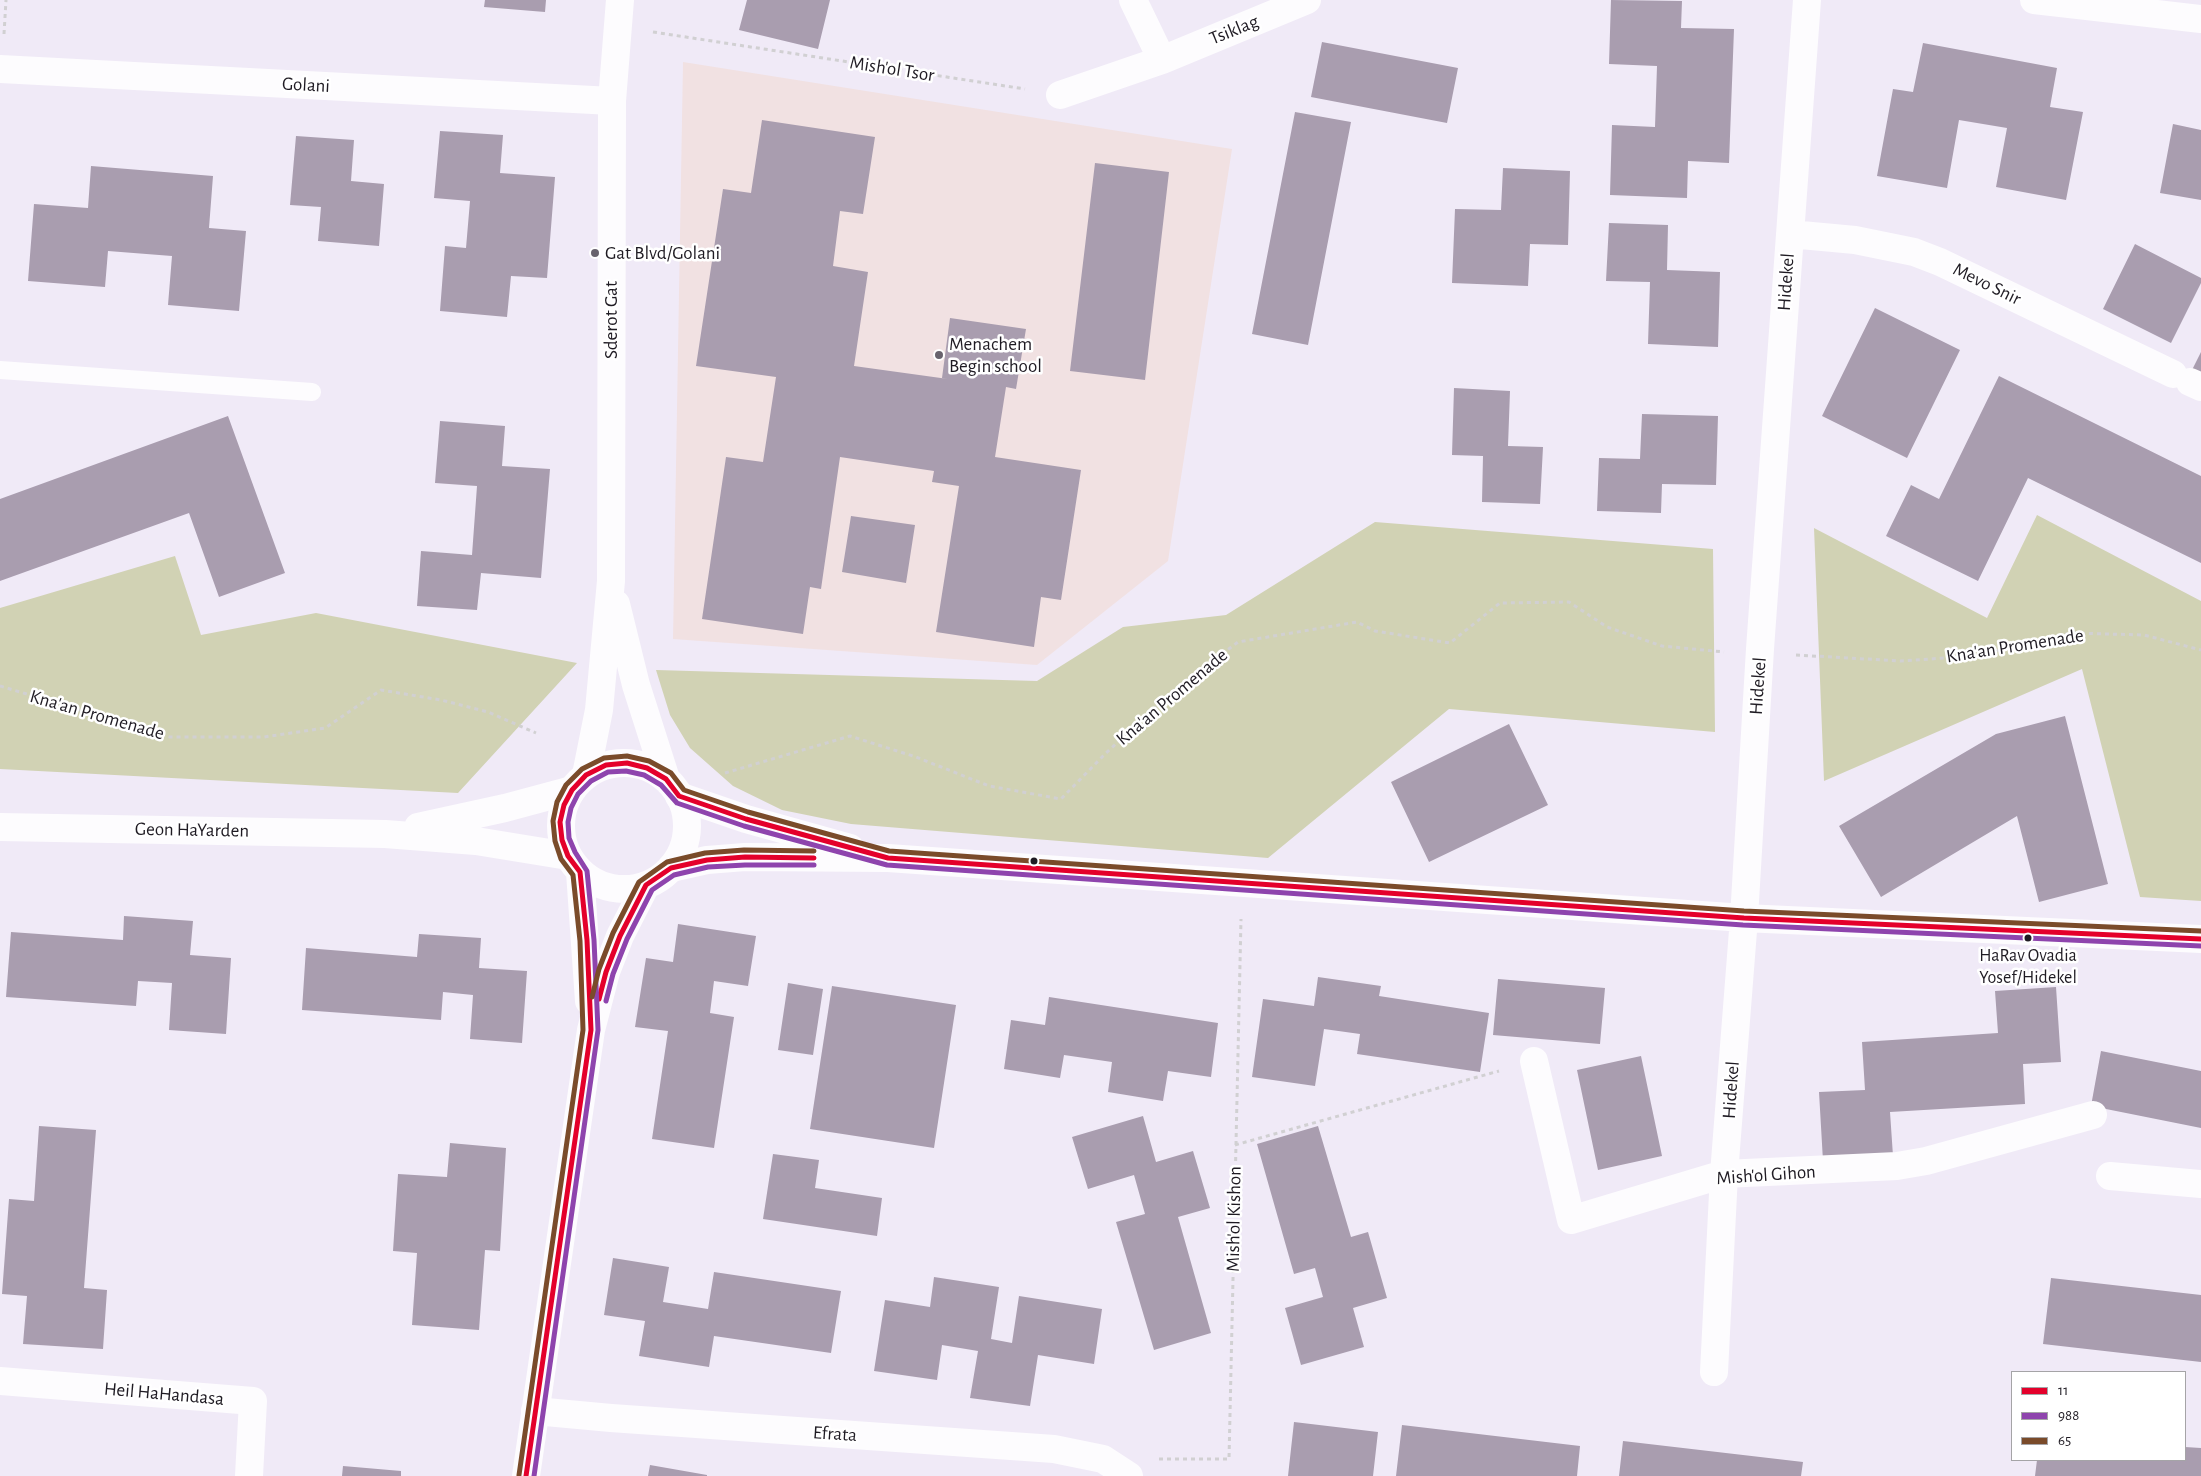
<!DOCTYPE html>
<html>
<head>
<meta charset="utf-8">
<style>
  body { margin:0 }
  #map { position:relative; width:2201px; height:1476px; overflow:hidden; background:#f0eaf7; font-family:"Alegreya Sans",sans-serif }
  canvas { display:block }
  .legend { position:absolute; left:2011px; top:1371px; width:175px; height:90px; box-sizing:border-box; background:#fff; border:1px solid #a5a4a7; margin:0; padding:6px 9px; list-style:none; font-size:15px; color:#1f1b23 }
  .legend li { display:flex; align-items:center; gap:10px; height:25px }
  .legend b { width:25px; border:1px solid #a5a4a7 }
</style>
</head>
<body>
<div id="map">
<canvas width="2201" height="1476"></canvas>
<ul class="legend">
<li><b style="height:6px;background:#e4002b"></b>11</li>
<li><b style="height:6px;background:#8e44ad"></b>988</li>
<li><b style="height:6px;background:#7a4b2a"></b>65</li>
</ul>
</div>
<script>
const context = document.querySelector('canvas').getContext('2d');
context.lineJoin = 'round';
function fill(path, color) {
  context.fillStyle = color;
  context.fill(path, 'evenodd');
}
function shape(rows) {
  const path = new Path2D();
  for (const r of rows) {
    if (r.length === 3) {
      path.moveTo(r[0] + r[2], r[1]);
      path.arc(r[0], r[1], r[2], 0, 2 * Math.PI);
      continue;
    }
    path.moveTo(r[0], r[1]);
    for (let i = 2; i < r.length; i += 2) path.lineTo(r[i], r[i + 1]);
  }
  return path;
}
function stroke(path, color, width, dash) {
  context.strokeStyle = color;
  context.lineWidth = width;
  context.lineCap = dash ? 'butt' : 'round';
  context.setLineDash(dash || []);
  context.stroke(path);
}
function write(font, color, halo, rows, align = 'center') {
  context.font = font + ' "Alegreya Sans",sans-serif';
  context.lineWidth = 5;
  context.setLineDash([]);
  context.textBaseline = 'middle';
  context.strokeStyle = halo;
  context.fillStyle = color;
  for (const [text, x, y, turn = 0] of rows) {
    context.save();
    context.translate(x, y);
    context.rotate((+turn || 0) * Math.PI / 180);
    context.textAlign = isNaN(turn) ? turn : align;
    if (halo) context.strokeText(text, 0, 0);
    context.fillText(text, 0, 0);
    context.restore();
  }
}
fill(shape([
  [683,62,1232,149,1168,561,1037,665,673,639]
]), '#f1e1e2');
fill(shape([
  [2037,515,2201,601,2201,901,2140,897,2082,669,1824,781,1814,528,1987,618],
  [1375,522,1713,549,1715,732,1449,709,1268,858,851,824,782,810,733,786,690,748,670,715,656,670,1037,681,1123,627,1226,615],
  [175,556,201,635,316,613,577,663,458,793,0,769,0,608]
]), '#d1d2b4');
fill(shape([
  [485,0,546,0,545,12,484,7],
  [747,0,830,0,818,49,739,30],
  [1611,0,1682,1,1681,28,1734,29,1729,163,1688,161,1687,198,1610,195,1612,125,1655,127,1657,66,1609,64],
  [1322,42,1458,68,1447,123,1311,97],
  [1923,43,2057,68,2050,107,2083,112,2066,200,1996,187,2007,128,1959,120,1947,188,1877,176,1893,89,1913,92],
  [1295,112,1351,122,1308,345,1252,334],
  [762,120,875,137,863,214,840,211,833,266,868,272,854,366,948,379,942,378,950,318,1026,329,1016,389,1006,387,995,457,1081,470,1061,600,1041,597,1034,647,936,632,959,486,932,482,934,471,840,457,821,589,810,587,803,634,702,619,726,457,763,462,776,377,696,366,723,189,751,193],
  [2173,124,2201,130,2201,200,2160,193],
  [440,131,503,135,500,173,555,177,547,278,511,276,507,317,440,311,445,246,466,248,470,201,434,198],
  [296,136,354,140,351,181,384,184,379,246,318,241,321,207,290,205],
  [1095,163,1169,172,1145,380,1070,371],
  [91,166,213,176,209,228,246,231,239,311,168,305,172,256,108,251,105,287,28,281,34,204,88,208],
  [1503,168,1570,171,1568,245,1530,244,1528,286,1452,283,1455,209,1501,210],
  [1609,223,1668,225,1667,270,1720,272,1718,347,1648,344,1650,282,1606,281],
  [2135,244,2201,278,2201,283,2171,343,2103,309],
  [1875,308,1960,350,1907,458,1822,416],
  [2201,352,2201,377,2191,372],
  [1999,376,2201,476,2201,563,2028,478,1978,581,1886,536,1911,485,1939,499],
  [1454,388,1510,391,1508,446,1543,447,1540,504,1482,502,1483,456,1452,455],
  [1642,414,1718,416,1716,485,1662,484,1661,513,1597,511,1599,458,1640,459],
  [228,416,285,573,219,597,189,513,0,581,0,499],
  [440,421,505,426,502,466,550,469,541,578,481,573,477,610,417,606,421,551,472,555,477,486,435,483],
  [851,516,915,525,906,583,842,572],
  [2065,716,2108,884,2039,902,2017,816,1881,897,1839,826,1996,734],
  [1509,724,1548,805,1429,862,1391,782],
  [124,916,193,921,190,955,231,958,226,1034,169,1030,172,983,138,981,136,1006,6,997,11,932,123,940],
  [678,924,756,936,748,986,714,981,710,1013,734,1017,714,1148,652,1139,668,1031,635,1027,646,958,673,962],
  [419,934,481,938,479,968,527,971,522,1043,470,1039,473,995,443,992,441,1020,302,1010,306,948,417,957],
  [1318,977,1381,986,1379,996,1489,1013,1480,1072,1357,1054,1360,1034,1324,1029,1315,1086,1252,1077,1263,999,1314,1006],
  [1498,979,1605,988,1600,1044,1493,1035],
  [788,983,823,989,813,1055,778,1050],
  [832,986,956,1005,934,1148,810,1129],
  [2056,987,2061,1062,2023,1064,2025,1104,1890,1112,1893,1156,1823,1161,1819,1092,1865,1090,1862,1042,1998,1033,1995,991],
  [1049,997,1218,1023,1211,1077,1168,1071,1163,1101,1108,1092,1112,1062,1064,1055,1060,1078,1004,1069,1011,1020,1045,1025],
  [2101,1051,2201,1071,2201,1128,2091,1106],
  [1641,1056,1662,1156,1598,1170,1577,1070],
  [1143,1116,1156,1162,1193,1151,1210,1208,1178,1217,1211,1333,1154,1350,1116,1222,1145,1214,1134,1175,1088,1189,1072,1137],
  [39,1126,96,1130,84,1288,107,1290,103,1349,23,1344,27,1296,2,1294,9,1199,34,1201],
  [1318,1126,1351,1237,1368,1232,1387,1298,1353,1308,1364,1347,1301,1365,1285,1308,1323,1297,1315,1268,1294,1274,1257,1144],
  [450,1143,506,1148,500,1251,485,1250,479,1330,412,1325,417,1253,393,1251,398,1174,447,1177],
  [773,1154,819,1160,815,1188,882,1198,877,1236,763,1219],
  [613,1258,669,1267,663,1302,708,1309,714,1272,841,1291,831,1353,714,1336,709,1367,639,1356,645,1321,604,1315],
  [934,1277,999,1287,991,1339,1012,1343,1019,1296,1102,1309,1094,1364,1038,1355,1030,1406,970,1398,978,1351,942,1345,937,1380,874,1371,885,1300,930,1307],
  [2051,1278,2201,1295,2201,1362,2043,1344],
  [1294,1422,1378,1432,1373,1476,1288,1476],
  [1402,1425,1580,1446,1577,1476,1396,1476],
  [1623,1441,1803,1462,1801,1476,1619,1476],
  [2185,1447,2201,1448,2201,1476,2035,1476,2037,1460,2185,1460],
  [650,1465,707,1475,707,1476,648,1476],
  [343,1466,401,1471,401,1476,342,1476]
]), '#a99daf');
stroke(shape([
  [653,32,1025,89],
  [4,34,6,0],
  [1796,655,1901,661,1974,656,2071,633,2144,635,2201,650],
  [0,686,170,737,264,737,325,728,381,690,441,700,488,712,536,733],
  [725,773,850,736,916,757,989,786,1061,799,1106,753,1177,688,1238,642,1357,622,1375,631,1450,643,1500,603,1569,602,1607,627,1662,646,1724,652],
  [1235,1145,1499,1071],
  [1159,1459,1229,1459,1241,919]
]), '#d1d0d2', 3, [4, 4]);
stroke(shape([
  [0,370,312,392]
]), '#fdfcfe', 18);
stroke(shape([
  [1133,0,1162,60],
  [2034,0,2201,19],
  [0,69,612,101],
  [1060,95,1162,60,1307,0],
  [1790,234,1855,240,1914,252,1940,262,2173,374],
  [2190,382,2201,387],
  [679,796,746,819,850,848],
  [0,827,385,834,476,841,568,856],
  [418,827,505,808,572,790],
  [671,868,707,860,745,857,888,858,1744,918,2201,939],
  [1534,1061,1571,1220,1724,1174,1897,1166,1926,1161,2093,1115],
  [2110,1176,2201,1184],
  [1714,1372,1724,1174,1744,918,1760,649,1807,0],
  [0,1381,253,1401,249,1476],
  [535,1411,611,1418,1054,1449,1103,1459,1129,1476]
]), '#fdfcfe', 28);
stroke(shape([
  [616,604,636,685,666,779],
  [624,826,63],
  [586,775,599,710,611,581,612,101,620,0],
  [580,872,589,1001],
  [526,1476,591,1030,606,972,620,936,646,885]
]), '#fdfcfe', 28);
stroke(shape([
  [599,999,606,972,620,936,646,885,671,868,707,860,745,857,814,858],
  [526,1476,591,1030,587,940,580,872,568,856,562,840,560,822,564,805,572,790,586,775,606,765,627,763,647,768,666,779,679,796,746,819,888,858,1744,918,2201,939]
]), '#e4002b', 5);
stroke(shape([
  [606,1001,613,974,627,939,652,890,674,875,708,867,745,865,814,865],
  [534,1476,598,1030,594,940,587,871,575,852,569,838,568,822,571,808,578,794,591,781,608,772,626,771,644,775,661,785,677,803,744,826,887,865,1743,925,2201,946]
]), '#8e44ad', 5);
stroke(shape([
  [592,997,599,969,613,933,639,882,667,862,705,853,744,850,814,851],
  [519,1475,583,1030,580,941,573,875,561,859,555,841,553,821,557,802,566,785,582,769,604,758,627,756,649,761,671,773,684,790,748,812,889,851,1744,911,2201,931]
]), '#7a4b2a', 5);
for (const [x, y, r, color] of [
  [595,253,5,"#68636d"],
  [939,355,5,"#68636d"],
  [1034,861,4.5,"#1f1b23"],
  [2028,938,4.5,"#1f1b23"]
]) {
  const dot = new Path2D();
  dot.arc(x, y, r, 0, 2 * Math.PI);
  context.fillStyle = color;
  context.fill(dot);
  stroke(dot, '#fff', 2);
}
write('18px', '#1f1b23', '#fff', [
  ["HaRav Ovadia",2028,956],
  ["Yosef/Hidekel",2028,978]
]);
write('19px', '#1f1b23', '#fff', [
  ["Tsiklag",1234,30,-22],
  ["Mish'ol Tsor",892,69,9],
  ["Golani",306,85,3],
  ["Hidekel",1786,282,-86],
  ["Mevo Snir",1987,284,26],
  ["Sderot Gat",611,320,-90],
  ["Kna'an Promenade",2015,646,-9],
  ["Hidekel",1758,686,-86],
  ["Kna'an Promenade",1172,697,-40],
  ["Kna'an Promenade",97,715,16],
  ["Geon HaYarden",192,830,1],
  ["Hidekel",1731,1090,-86],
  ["Mish'ol Gihon",1766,1175,-4],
  ["Mish'ol Kishon",1234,1219,-89],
  ["Heil HaHandasa",164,1394,5],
  ["Efrata",835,1434,4]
]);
write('19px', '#1f1b23', '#fff', [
  ["Gat Blvd/Golani",605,253],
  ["Menachem",949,344],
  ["Begin school",949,366]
], 'left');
</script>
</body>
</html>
